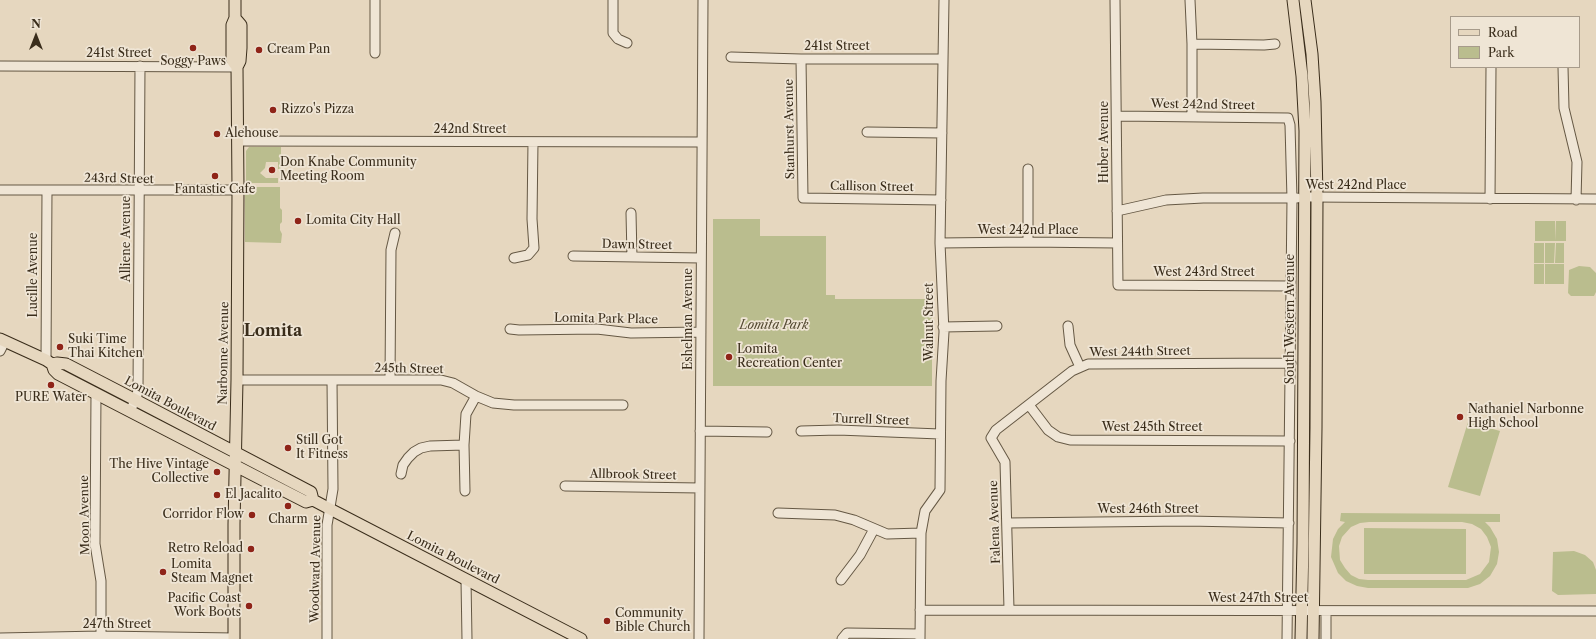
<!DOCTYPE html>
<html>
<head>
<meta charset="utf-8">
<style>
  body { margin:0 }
  #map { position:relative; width:1596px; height:639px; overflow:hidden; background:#e6d7bf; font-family:"Libre Caslon Text",serif }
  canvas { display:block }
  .legend { position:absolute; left:1450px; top:16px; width:130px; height:52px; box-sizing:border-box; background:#efe5d5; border:1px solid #a79b8b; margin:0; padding:5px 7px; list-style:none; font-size:12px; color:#3a2d1b }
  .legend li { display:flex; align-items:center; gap:8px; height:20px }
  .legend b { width:20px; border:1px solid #a79b8b }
  .north { position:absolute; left:16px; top:16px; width:40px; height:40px; -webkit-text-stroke:3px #efe5d5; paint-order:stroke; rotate:0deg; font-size:11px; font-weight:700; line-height:16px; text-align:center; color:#3a2d1b }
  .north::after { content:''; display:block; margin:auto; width:14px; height:18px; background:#3a2d1b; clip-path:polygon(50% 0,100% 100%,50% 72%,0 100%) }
</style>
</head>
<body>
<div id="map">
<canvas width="1596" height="639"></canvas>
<ul class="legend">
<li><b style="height:5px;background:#e6d7bf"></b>Road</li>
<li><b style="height:11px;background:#babd8e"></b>Park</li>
</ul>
<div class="north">N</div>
</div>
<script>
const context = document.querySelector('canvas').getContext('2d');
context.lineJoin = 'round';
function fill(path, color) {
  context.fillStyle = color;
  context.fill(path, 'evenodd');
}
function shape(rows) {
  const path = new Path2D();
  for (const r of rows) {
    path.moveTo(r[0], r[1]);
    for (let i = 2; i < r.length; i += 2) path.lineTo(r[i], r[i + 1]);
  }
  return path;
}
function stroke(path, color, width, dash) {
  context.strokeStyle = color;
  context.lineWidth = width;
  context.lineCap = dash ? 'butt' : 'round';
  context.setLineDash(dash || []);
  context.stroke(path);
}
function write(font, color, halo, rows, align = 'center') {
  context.font = font + ' "Libre Caslon Text",serif';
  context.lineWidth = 3.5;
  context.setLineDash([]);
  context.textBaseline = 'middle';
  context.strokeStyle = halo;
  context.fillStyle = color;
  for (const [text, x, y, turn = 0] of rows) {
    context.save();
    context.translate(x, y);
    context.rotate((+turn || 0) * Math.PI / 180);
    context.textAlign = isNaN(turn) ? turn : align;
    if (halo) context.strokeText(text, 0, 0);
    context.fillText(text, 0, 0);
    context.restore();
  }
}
fill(shape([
  [249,147,281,147,281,169,278,169,278,162,266,162,265,168,260,173,266,178,278,178,278,183,246,183,246,151],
  [245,187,280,187,280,208,282,210,282,222,280,224,280,230,282,234,281,243,245,242],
  [713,219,760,219,760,236,826,236,826,295,835,295,835,299,932,299,932,386,713,386],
  [1535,221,1555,221,1556,241,1535,241],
  [1556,221,1566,221,1566,241,1556,241],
  [1534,243,1544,243,1544,263,1534,263],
  [1545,243,1555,243,1554,263,1545,263],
  [1556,243,1564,243,1564,263,1555,263],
  [1534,264,1544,264,1544,284,1534,284],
  [1545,264,1555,264,1555,284,1545,284],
  [1555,264,1564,264,1564,284,1555,284],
  [1579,266,1590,267,1596,273,1596,292,1594,296,1571,296,1568,293,1569,270],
  [1468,422,1500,431,1480,496,1448,487],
  [1341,513,1500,514,1500,522,1485,522,1490,527,1497,539,1499,552,1497,564,1490,576,1480,584,1468,588,1368,588,1357,586,1346,581,1338,573,1331,557,1333,539,1338,529,1345,522,1340,521],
  [1369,522,1462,522,1472,524,1481,529,1487,537,1491,547,1489,562,1480,574,1466,580,1368,580,1359,579,1351,575,1345,568,1340,560,1339,546,1342,537,1351,527,1360,523],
  [1364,528,1466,529,1466,574,1364,574],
  [1574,551,1585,555,1593,562,1596,570,1596,594,1558,595,1552,591,1553,552]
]), '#babd8e');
const minor = shape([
  [375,0,375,53],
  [613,0,613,33,618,39,627,43],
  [1115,0,1118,285,1291,286],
  [1190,0,1192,44,1192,116],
  [1192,44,1264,45,1275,44],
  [731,57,801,59,943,59],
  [801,59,803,198,941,200],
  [0,66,237,67],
  [1563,67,1564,108,1577,162,1576,200],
  [1117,116,1288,118,1290,125,1292,199,1287,639],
  [867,132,942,133],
  [238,141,702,142],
  [1028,169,1028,242],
  [0,190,238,190],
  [1311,197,1596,199],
  [1490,199,1491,67],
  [1117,211,1166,200,1203,198,1297,198],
  [631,213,632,257],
  [940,243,1028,242,1117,243],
  [573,256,701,258],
  [514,258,528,255,534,248,532,219,533,142],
  [1068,326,1070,345,1080,367],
  [943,327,997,326],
  [510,329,519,330,597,329,631,333,701,332],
  [0,351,5,341],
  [46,360,47,190],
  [237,380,441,380,453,383,476,396,493,403,514,405,623,405],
  [390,380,391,250,395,233],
  [96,393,95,544,101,581,101,636],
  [1029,405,1048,430,1058,437,1070,440,1290,441],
  [130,410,136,400,138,390,140,66],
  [700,431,767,432],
  [801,431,838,430,940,434],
  [401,474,403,465,408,458,414,452,421,448,430,446,464,445],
  [565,486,700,488],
  [465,491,464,445,466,414,476,396],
  [778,513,835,515,854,520,887,534,921,533],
  [1007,523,1187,521,1289,523],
  [466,580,467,639],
  [841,580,860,555,874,529],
  [1009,609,1005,462,991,438,996,430,1072,371,1088,364,1291,363],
  [920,610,1596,611],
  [0,638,101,636,234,638],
  [327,639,327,525,333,489,332,380],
  [699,639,703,0],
  [842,639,847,633,920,634],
  [920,639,921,533,925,511,940,490,941,381,944,332,940,243,944,0],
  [1326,639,1326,611]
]);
const major = shape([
  [235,0,235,18,232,25,232,60,237,67],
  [1293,0,1302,76,1305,131,1303,543,1301,639],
  [1305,0,1312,54,1315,102,1317,197,1316,428,1313,639],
  [0,339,46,360,52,364,54,370,58,374,263,480,306,502,313,500],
  [52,364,57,363,66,364,124,394,311,492,313,500,330,509,581,639],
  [234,639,234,524,237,380,238,190,237,67,240,61,241,48,241,25,235,18]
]);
stroke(minor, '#655844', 11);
stroke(major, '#3a2d1b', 13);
stroke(minor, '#efe5d5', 9);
stroke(major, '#e6d7bf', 11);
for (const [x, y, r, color] of [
  [193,48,4,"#8f2418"],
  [259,50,4,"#8f2418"],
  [273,110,4,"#8f2418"],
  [217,134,4,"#8f2418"],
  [272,170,4,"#8f2418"],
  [215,176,4,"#8f2418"],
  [298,221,4,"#8f2418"],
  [60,347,4,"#8f2418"],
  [729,357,4,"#8f2418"],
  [51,385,4,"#8f2418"],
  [1460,417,4,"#8f2418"],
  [288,448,4,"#8f2418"],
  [217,472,4,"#8f2418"],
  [217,495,4,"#8f2418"],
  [288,506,4,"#8f2418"],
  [252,515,4,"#8f2418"],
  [251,549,4,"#8f2418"],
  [163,572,4,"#8f2418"],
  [249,606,4,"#8f2418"],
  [607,621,4,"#8f2418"]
]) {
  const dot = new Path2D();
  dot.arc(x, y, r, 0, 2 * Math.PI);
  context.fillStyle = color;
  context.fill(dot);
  stroke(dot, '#efe5d5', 1.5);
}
write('12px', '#3a2d1b', '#efe5d5', [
  ["241st Street",837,47],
  ["241st Street",119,54],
  ["West 242nd Street",1203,105,1],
  ["Stanhurst Avenue",790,129,-91],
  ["242nd Street",470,130],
  ["Huber Avenue",1105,142,-90],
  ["243rd Street",119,179,1],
  ["West 242nd Place",1356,186],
  ["Callison Street",872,187,1],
  ["West 242nd Place",1028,231],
  ["Alliene Avenue",127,239,-90],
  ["Dawn Street",637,245,1],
  ["West 243rd Street",1204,273],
  ["Lucille Avenue",34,275,-90],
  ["Lomita Park Place",606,319,1],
  ["Eshelman Avenue",689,319,-90],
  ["South Western Avenue",1291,319,-90],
  ["Walnut Street",930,322,-90],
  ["West 244th Street",1140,352,-1],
  ["Narbonne Avenue",224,353,-89],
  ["245th Street",409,369,1],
  ["Lomita Boulevard",170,404,28],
  ["Turrell Street",871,420,2],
  ["West 245th Street",1152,428],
  ["Allbrook Street",633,475,1],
  ["West 246th Street",1148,510],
  ["Moon Avenue",85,515,-91],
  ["Falena Avenue",995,522,-92],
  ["Lomita Boulevard",453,558,27],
  ["Woodward Avenue",316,569,-89],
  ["West 247th Street",1258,599],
  ["247th Street",117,625]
]);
write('12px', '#3a2d1b', '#efe5d5', [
  ["Cream Pan",267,50],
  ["Soggy Paws",193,62,"center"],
  ["Rizzo's Pizza",281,110],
  ["Alehouse",225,134],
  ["Don Knabe Community",280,163],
  ["Meeting Room",280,177],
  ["Fantastic Cafe",215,190,"center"],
  ["Lomita City Hall",306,221],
  ["Suki Time",68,340],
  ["Thai Kitchen",68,354],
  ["Lomita",737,350],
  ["Recreation Center",737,364],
  ["PURE Water",51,398,"center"],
  ["Nathaniel Narbonne",1468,410],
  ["High School",1468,424],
  ["Still Got",296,441],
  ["It Fitness",296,455],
  ["The Hive Vintage",209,465,"right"],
  ["Collective",209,479,"right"],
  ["El Jacalito",225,495],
  ["Corridor Flow",244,515,"right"],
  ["Charm",288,520,"center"],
  ["Retro Reload",243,549,"right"],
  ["Lomita",171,565],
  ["Steam Magnet",171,579],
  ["Pacific Coast",241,599,"right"],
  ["Work Boots",241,613,"right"],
  ["Community",615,614],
  ["Bible Church",615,628]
], 'left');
write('italic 12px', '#544a32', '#efe5d5', [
  ["Lomita Park",774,326]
]);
write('bold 16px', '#3a2d1b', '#efe5d5', [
  ["Lomita",273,331]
]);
</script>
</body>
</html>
